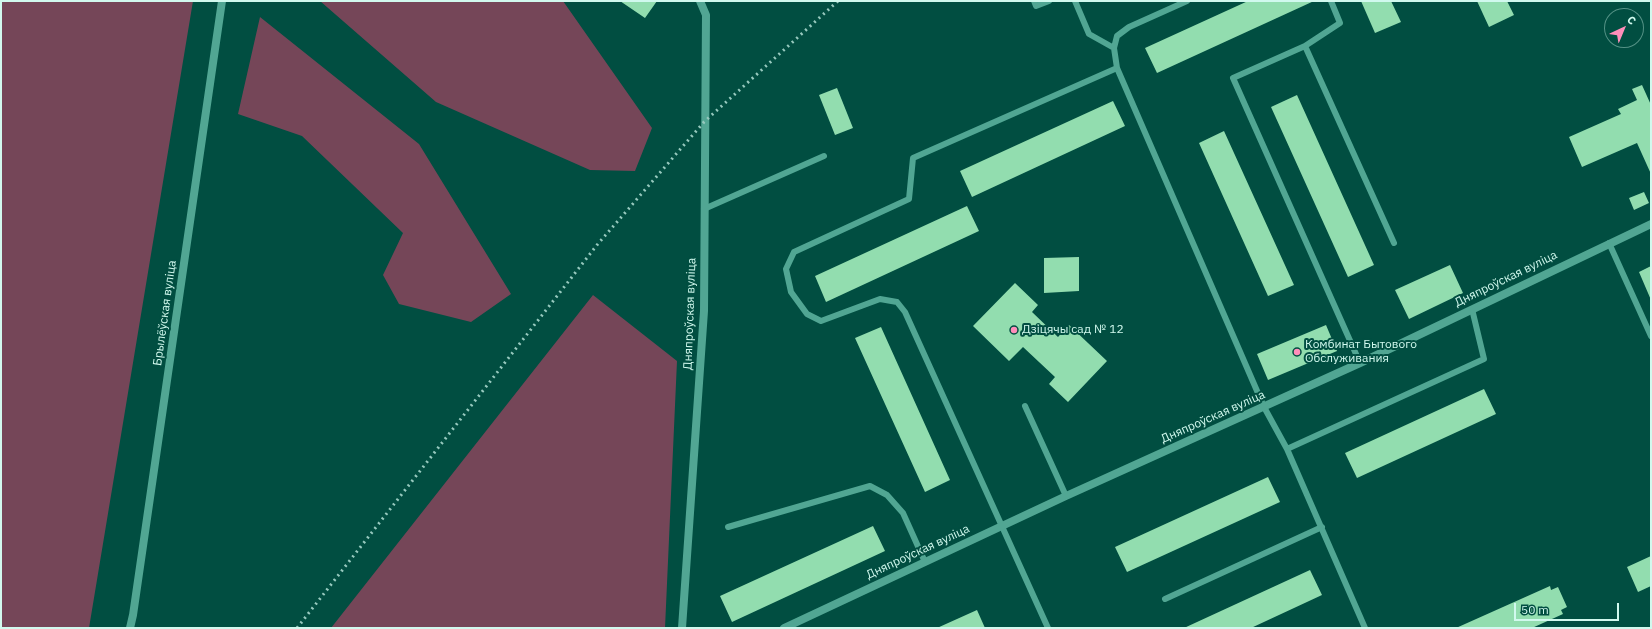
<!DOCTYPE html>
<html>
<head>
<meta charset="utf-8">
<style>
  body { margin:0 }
  #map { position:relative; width:1652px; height:629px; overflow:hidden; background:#014e41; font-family:"IBM Plex Sans",sans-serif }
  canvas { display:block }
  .frame { position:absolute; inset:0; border:2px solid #d1f9ee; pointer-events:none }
  .north { position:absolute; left:1604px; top:8px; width:40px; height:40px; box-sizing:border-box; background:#014e41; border:1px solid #549286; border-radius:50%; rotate:44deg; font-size:11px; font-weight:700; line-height:16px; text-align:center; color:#d1f9ee }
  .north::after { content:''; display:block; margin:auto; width:14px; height:18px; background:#ff8eba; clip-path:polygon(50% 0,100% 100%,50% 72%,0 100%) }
  .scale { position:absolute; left:1514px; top:603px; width:105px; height:18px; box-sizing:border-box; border:2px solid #d1f9ee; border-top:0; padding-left:5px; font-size:12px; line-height:14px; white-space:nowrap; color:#d1f9ee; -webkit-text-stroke:3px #014e41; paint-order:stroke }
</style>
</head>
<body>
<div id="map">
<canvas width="1652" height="629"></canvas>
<div class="frame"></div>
<div class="north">С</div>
<div class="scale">50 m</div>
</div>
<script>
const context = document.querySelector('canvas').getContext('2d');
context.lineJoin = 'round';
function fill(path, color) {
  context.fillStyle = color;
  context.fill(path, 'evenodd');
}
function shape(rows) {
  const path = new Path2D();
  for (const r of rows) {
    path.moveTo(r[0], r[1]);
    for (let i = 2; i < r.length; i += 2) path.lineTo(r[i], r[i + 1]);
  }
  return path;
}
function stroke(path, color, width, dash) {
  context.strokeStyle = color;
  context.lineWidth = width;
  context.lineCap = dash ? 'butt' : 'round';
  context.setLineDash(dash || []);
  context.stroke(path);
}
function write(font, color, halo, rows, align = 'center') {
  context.font = font + ' "IBM Plex Sans",sans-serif';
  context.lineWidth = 4;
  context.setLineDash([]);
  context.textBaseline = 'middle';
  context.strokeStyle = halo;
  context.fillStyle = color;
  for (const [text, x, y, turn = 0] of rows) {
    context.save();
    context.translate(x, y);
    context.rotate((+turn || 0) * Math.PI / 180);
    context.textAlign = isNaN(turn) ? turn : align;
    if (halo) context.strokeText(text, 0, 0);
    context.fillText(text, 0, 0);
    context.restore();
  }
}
fill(shape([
  [1,1,193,1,89,628,1,628],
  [320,1,563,1,652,128,635,171,590,170,436,102],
  [260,17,419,144,511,294,471,322,399,304,383,275,403,233,302,136,238,114],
  [593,295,677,361,665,628,331,628]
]), '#754658');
fill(shape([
  [620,1,657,1,645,18],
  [1248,1,1314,1,1157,73,1145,48],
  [1361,1,1391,1,1401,22,1375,33],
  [1477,1,1507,1,1514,15,1489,27],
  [1642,85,1651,105,1651,174,1637,143,1582,167,1569,137,1621,114,1618,109,1637,100,1632,89],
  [837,88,853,128,835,135,819,95],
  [1297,95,1374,265,1348,277,1271,107],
  [1113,101,1125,126,972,197,960,171],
  [1224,131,1294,285,1268,296,1199,143],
  [1644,192,1649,203,1634,210,1629,198],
  [967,206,979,231,826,302,815,276],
  [1079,257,1079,291,1044,293,1044,258],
  [1450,265,1463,293,1409,319,1395,290],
  [1651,266,1651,300,1639,272],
  [1015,283,1038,305,1032,312,1058,337,1069,325,1107,361,1068,402,1049,384,1055,377,1023,347,1009,361,973,326],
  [1326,325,1337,351,1268,380,1257,354],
  [881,327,950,480,925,492,855,338],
  [1484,389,1496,414,1357,478,1345,453],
  [1268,477,1280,502,1127,572,1115,547],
  [873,526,885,551,732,622,720,596],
  [1651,556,1651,586,1638,592,1627,567],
  [1310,570,1322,595,1251,628,1184,628],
  [1550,586,1551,590,1558,587,1567,607,1561,610,1563,614,1532,628,1456,628],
  [977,610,985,628,937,628]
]), '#92ddaf');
stroke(shape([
  [1034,1,1036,6,1049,1],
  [1075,1,1089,34,1114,48],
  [1331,1,1340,23,1305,46,1233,78,1360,363],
  [1305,46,1394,243],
  [1117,68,1114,48,1117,36,1129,27,1187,1],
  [704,209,824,156],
  [1609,243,1651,336],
  [1025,406,1066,496],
  [1287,449,1484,359,1472,309],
  [728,527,870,486,887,495,903,513,925,562],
  [1165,599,1322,527],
  [1048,628,905,312,897,302,880,299,821,321,807,314,791,292,786,269,794,252,909,199,913,158,1117,68,1264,407,1287,449,1365,628]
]), '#51a693', 6);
stroke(shape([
  [784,628,1066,496,1360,363,1651,224]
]), '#51a693', 8);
stroke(shape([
  [130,628,133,615,222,1],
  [682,628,704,311,706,15,700,1]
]), '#51a693', 8);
stroke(shape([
  [297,628,597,245,704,122,838,1]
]), '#97c9be', 3, [2, 4]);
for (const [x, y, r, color] of [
  [1014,330,4,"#ff8eba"],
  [1297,352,4,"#ff8eba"]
]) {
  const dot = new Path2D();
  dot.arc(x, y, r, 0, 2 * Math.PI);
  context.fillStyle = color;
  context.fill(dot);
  stroke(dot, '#014e41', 1.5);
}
write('12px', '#d1f9ee', '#014e41', [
  ["Дняпроўская вуліца",1506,279,-26],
  ["Брылёўская вуліца",165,313,-82],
  ["Дняпроўская вуліца",690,314,-88],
  ["Дняпроўская вуліца",1213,417,-24],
  ["Дняпроўская вуліца",918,552,-25]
]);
write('12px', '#d1f9ee', '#014e41', [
  ["Дзіцячы сад № 12",1022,330],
  ["Комбинат Бытового",1305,345],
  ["Обслуживания",1305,359]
], 'left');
</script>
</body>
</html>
